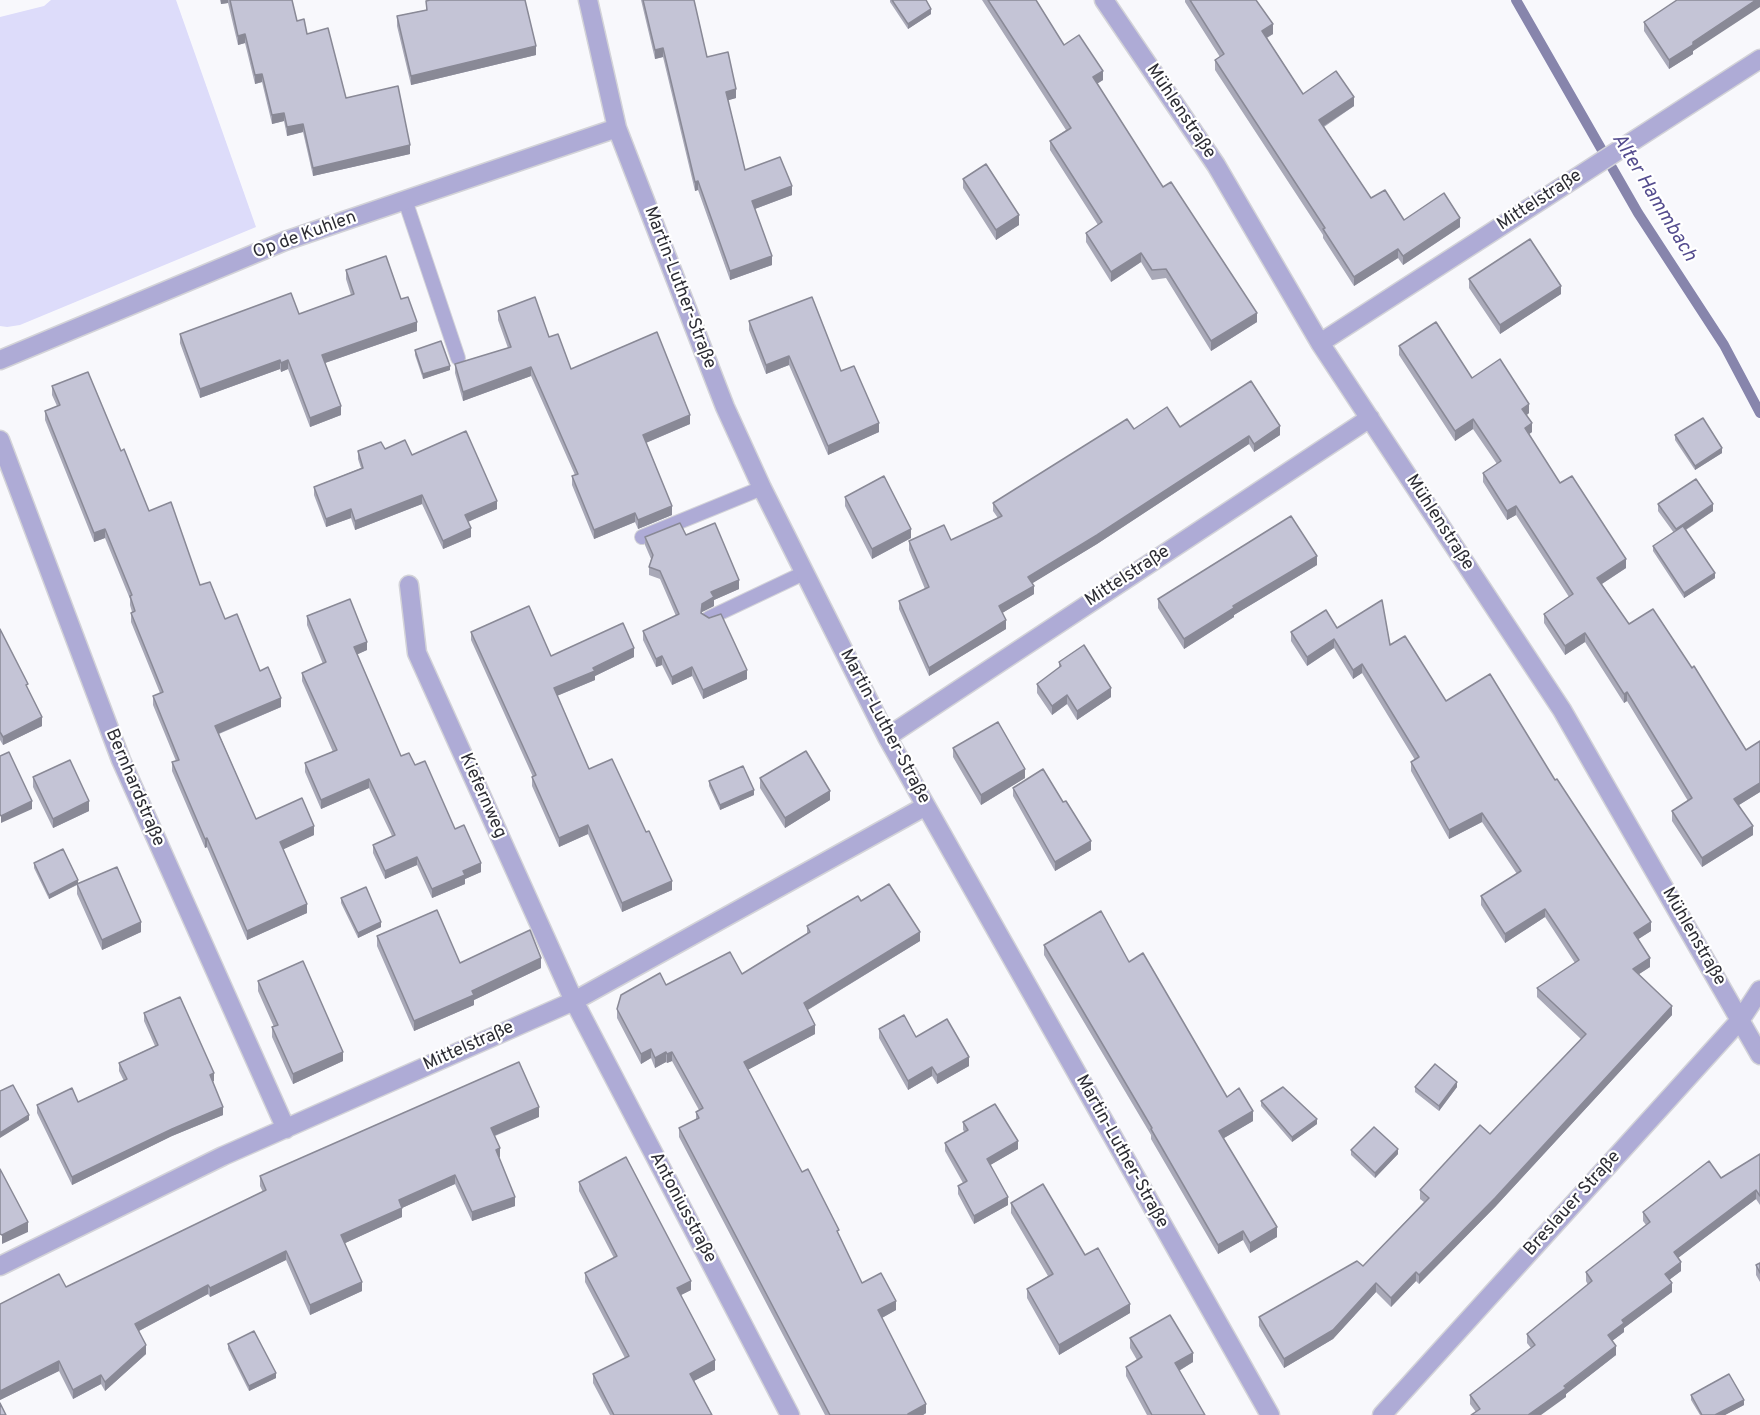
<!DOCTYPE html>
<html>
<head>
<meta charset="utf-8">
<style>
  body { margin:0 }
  canvas { display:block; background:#f8f8fc }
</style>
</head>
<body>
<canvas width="1760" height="1415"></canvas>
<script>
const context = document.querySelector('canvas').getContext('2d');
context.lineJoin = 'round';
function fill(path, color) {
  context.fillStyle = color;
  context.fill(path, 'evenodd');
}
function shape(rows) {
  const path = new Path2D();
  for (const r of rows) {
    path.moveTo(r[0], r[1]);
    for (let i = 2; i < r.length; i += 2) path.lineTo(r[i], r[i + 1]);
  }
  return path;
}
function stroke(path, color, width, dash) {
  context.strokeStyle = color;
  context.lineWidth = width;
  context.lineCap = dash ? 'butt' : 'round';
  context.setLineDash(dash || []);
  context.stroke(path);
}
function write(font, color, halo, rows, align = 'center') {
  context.font = font + ' Overpass,sans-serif';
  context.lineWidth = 4.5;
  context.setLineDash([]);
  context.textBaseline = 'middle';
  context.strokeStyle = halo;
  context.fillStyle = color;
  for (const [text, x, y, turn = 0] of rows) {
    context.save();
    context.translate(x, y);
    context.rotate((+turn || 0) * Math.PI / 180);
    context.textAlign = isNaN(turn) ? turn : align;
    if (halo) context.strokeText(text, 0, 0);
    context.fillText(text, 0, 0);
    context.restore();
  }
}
fill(shape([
  [51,0,176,0,256,227,20,325,7,327,0,326,0,17,44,6]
]), '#dddcfa');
stroke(shape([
  [1516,0,1638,213,1724,345,1760,413]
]), '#8785ac', 10);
const lane = shape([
  [405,200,458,358],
  [642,537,762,488],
  [709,618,804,573]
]);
const street = shape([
  [588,0,617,128,725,407,762,488,887,737,1270,1415],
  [1104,0,1216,165,1320,343,1562,710,1760,1055],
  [1320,343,1760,59],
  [0,360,285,241,617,128],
  [0,440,121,760,286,1129],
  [409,585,417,653,574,1001,790,1415],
  [887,737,1370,418],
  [0,1266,223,1156,574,1001,926,806],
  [1382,1415,1741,1019,1760,990]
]);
stroke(lane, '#d3d3d8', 16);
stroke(street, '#d3d3d8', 21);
stroke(lane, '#aeabd6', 14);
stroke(street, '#aeabd6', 18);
fill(shape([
  [220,0,292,0,297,21,307,34,346,98,410,154,313,176,303,132,287,136,284,121,272,124,262,82,255,84,245,43,238,45,228,3,221,4],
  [641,0,694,0,707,57,736,98,728,100,745,170,792,195,755,209,772,265,730,280,698,190,695,191,663,57,655,59],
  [890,0,926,0,931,14,908,29,890,2],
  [982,0,1036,0,1064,45,1103,80,1097,84,1163,187,1257,322,1211,351,1166,278,1152,280,1141,262,1111,282,1086,242,1086,233,1098,225,1050,150,1050,141,1066,130],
  [1185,0,1256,0,1273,34,1267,38,1303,94,1354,106,1324,127,1371,198,1404,220,1460,227,1403,265,1398,258,1354,286,1323,238,1323,235,1215,70,1215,60,1220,57,1185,2],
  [1760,0,1693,51,1693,54,1669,69,1644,31,1644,22],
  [426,1,536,55,411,85,397,26,397,16,426,10],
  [963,179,1019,225,996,240,963,188],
  [346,270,401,299,417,331,325,363,341,415,310,427,288,369,281,372,280,369,200,398,180,343,180,334,299,314,351,295,346,279],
  [1469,279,1561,294,1500,334,1469,288],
  [498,311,549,337,571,369,690,424,646,443,672,515,638,529,635,522,594,539,572,485,572,476,575,475,531,376,463,401,455,373,455,364,508,348,498,320],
  [749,321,841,371,879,432,828,455,789,365,766,374,749,330],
  [1399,346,1472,378,1529,413,1527,415,1532,432,1529,434,1560,483,1626,568,1602,584,1629,624,1746,750,1760,741,1760,792,1739,805,1753,835,1702,867,1672,821,1672,811,1688,801,1627,701,1624,703,1585,642,1565,655,1544,623,1544,614,1569,597,1516,515,1507,520,1483,482,1483,473,1497,464,1473,429,1455,441,1399,355],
  [415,350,450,370,423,379,415,355],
  [52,386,121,451,149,511,260,671,281,707,219,734,256,819,314,835,283,849,307,913,247,940,207,847,205,848,172,771,172,762,176,761,153,705,153,696,160,693,131,622,131,613,132,612,130,605,130,599,105,538,94,542,45,420,45,411,57,406,52,395],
  [1180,427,1280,435,1254,452,1249,444,1097,544,1032,583,1034,594,1002,613,1006,629,929,676,899,609,899,601,925,589,909,550,909,541,951,540,998,518,993,511,993,503,1134,429],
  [1675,435,1722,453,1695,470,1675,440],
  [385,449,412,455,497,509,468,522,471,537,443,549,422,504,355,530,351,518,326,527,314,495,314,487,361,468,358,459,358,451],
  [845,497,911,538,872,559,845,506],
  [1658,504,1713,511,1686,530,1715,578,1684,598,1653,551,1653,546,1674,533,1658,511],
  [686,535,739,589,714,600,714,606,702,612,702,614,747,679,703,699,692,676,672,685,662,665,656,667,643,640,643,631,676,616,660,579,649,575,649,567,651,559,645,545,645,537],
  [1317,565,1234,615,1234,617,1184,649,1158,608,1158,599],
  [307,616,367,650,357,654,401,756,415,765,481,872,465,879,465,884,432,898,417,865,385,879,373,853,373,845,392,836,369,788,321,809,305,772,305,763,333,752,302,681,302,673,323,664,307,625],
  [1337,628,1390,645,1446,701,1555,780,1651,931,1638,939,1650,967,1639,974,1672,1015,1495,1207,1419,1284,1416,1281,1391,1307,1376,1292,1333,1339,1284,1368,1259,1326,1259,1317,1363,1266,1424,1202,1420,1199,1420,1190,1490,1134,1581,1039,1537,997,1537,988,1575,963,1545,917,1505,943,1481,905,1481,896,1517,874,1482,822,1449,839,1411,771,1411,762,1415,760,1362,673,1353,679,1334,648,1307,666,1291,641,1291,632],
  [0,629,28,689,42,726,3,745,0,740],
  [471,632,551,656,634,657,595,676,595,680,557,696,589,769,672,890,622,912,588,834,559,847,532,786,532,777,533,777,471,640],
  [1059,662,1111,697,1077,720,1067,704,1052,715,1037,693,1037,684,1059,668],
  [953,748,1025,778,981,805,953,757],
  [33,777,89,811,53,828,33,787],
  [760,778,830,800,785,828,760,788],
  [709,781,754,795,720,810,709,786],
  [1013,788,1091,850,1055,871,1013,796],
  [34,863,78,884,141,932,102,950,77,894,77,885,49,899,34,868],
  [341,898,381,927,358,938,341,903],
  [861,901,920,941,808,1010,815,1034,747,1070,802,1172,839,1235,862,1283,896,1310,882,1318,926,1413,923,1415,825,1415,679,1137,679,1128,696,1119,696,1112,699,1110,672,1061,667,1063,666,1062,655,1068,651,1058,641,1064,617,1018,617,1009,666,985,742,974,807,934,807,926],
  [377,936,460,963,541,968,474,1000,474,1005,414,1031,377,946],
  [1044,945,1129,962,1227,1097,1253,1121,1224,1138,1277,1237,1250,1253,1243,1240,1218,1254,1151,1139,1151,1135,1044,955],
  [258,981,343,1061,293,1084,272,1037,272,1027,274,1027,258,991],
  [144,1013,214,1081,213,1081,223,1115,172,1136,72,1185,37,1113,37,1105,78,1102,124,1081,119,1071,119,1063,155,1046,144,1021],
  [879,1029,916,1037,969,1066,937,1084,932,1076,908,1090,879,1038],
  [1415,1087,1457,1087,1439,1111,1415,1092],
  [1261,1101,1317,1124,1292,1142,1261,1106],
  [539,1117,495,1136,499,1158,515,1206,472,1221,455,1184,402,1208,402,1217,345,1243,362,1291,310,1315,286,1260,210,1297,208,1294,139,1331,146,1354,105,1391,101,1384,73,1399,59,1371,0,1400,0,1304,66,1287,263,1192,260,1186,260,1176],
  [963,1122,1018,1149,990,1165,1008,1205,974,1224,958,1194,958,1186,963,1183,945,1151,945,1143,965,1132,963,1130],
  [1351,1150,1398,1154,1375,1178,1351,1155],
  [1760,1154,1760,1205,1756,1199,1678,1258,1681,1271,1669,1280,1672,1292,1624,1328,1624,1332,1612,1341,1616,1355,1566,1394,1566,1397,1476,1412,1470,1404,1470,1395,1531,1348,1527,1343,1527,1334,1588,1285,1586,1281,1586,1272,1646,1225,1643,1221,1643,1212,1721,1178],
  [579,1182,691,1290,681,1295,715,1370,694,1381,712,1415,610,1415,593,1383,593,1374,625,1358,585,1282,585,1273,614,1258,579,1191],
  [1011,1203,1085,1255,1130,1313,1059,1355,1027,1298,1027,1289,1048,1276,1011,1213],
  [1760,1263,1760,1282,1756,1275,1756,1265],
  [1130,1338,1193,1362,1179,1371,1205,1415,1147,1415,1126,1376,1126,1367,1137,1360,1130,1348],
  [228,1344,276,1378,249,1391,228,1349],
  [1691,1395,1744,1405,1725,1415,1700,1415,1691,1400]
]), '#a9a9b8');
fill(shape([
  [221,0,228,0,228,3,221,4],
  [1756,0,1760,0,1760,7,1693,51,1693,42],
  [931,9,931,14,908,29,908,24],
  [1273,24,1273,34,1262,40,1262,31],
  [245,34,245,43,238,45,238,36],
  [1693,45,1693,54,1669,69,1669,60],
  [536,46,536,55,411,85,411,76],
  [663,48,663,57,655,59,655,50],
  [1103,71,1103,80,1093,86,1093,77],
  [262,74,262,82,255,84,255,75],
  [736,89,736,98,726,101,726,92],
  [1354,97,1354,106,1319,129,1319,120],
  [284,113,284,121,272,124,272,115],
  [303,124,303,132,287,136,287,127],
  [410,145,410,154,313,176,313,168],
  [698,181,698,190,695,191,695,182],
  [792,186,792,195,752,210,752,201],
  [1019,215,1019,225,996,240,996,230],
  [1460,218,1460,227,1403,265,1403,256],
  [1398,249,1398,258,1354,286,1354,277],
  [1141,253,1141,262,1111,282,1111,272],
  [772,256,772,265,730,280,730,271],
  [1561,286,1561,294,1500,334,1500,325],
  [1257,313,1257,322,1211,351,1211,341],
  [417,322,417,331,322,364,322,355],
  [789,356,789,365,766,374,766,365],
  [280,360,280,369,200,398,200,389],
  [288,360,288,369,281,372,281,363],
  [450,366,450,370,423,379,423,374],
  [531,367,531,376,463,401,463,392],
  [1529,404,1529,413,1522,418,1522,409],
  [341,406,341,415,310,427,310,418],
  [690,415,690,424,643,444,643,435],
  [1473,419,1473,429,1455,441,1455,431],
  [879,423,879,432,828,455,828,446],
  [1532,423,1532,432,1525,437,1525,428],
  [1280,426,1280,435,1254,452,1254,444],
  [1249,436,1249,444,1097,544,1028,586,1028,577],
  [1722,448,1722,453,1695,470,1695,466],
  [422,495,422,504,355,530,355,521],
  [497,501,497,509,465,523,465,515],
  [1713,504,1713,511,1676,536,1676,529],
  [672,506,672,515,638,529,638,520],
  [1516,506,1516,515,1507,520,1507,511],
  [351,509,351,518,326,527,326,519],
  [635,513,635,522,594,539,594,530],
  [471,528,471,537,443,549,443,541],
  [105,529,105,538,94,542,94,533],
  [911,529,911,538,872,559,872,549],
  [1317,556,1317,565,1234,615,1234,617,1184,649,1184,639,1233,606],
  [1626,559,1626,568,1597,587,1597,578],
  [1715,573,1715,578,1684,598,1684,593],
  [739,580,739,589,714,600,714,606,702,612,701,621,702,604,711,592],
  [1034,586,1034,594,999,615,999,606],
  [1006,620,1006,629,929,676,929,668],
  [1585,633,1585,642,1565,655,1565,646],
  [1334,639,1334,648,1307,666,1307,657],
  [367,642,367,650,354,656,354,647],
  [634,648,634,657,595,676,595,680,554,697,554,688,593,668],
  [662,656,662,665,656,667,656,659],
  [1362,664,1362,673,1353,679,1353,670],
  [692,667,692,676,672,685,672,677],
  [747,670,747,679,703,699,703,690],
  [1111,688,1111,697,1077,720,1077,711],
  [1627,692,1627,701,1624,703,1624,694],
  [1067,695,1067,704,1052,715,1052,706],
  [281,698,281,707,215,735,215,726],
  [42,717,42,726,3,745,3,737],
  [1025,769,1025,778,981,805,981,795],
  [369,779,369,788,321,809,321,800],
  [1760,783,1760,792,1734,808,1734,799],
  [754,790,754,795,720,810,720,805],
  [830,791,830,800,785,828,785,818],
  [32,801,32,809,1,823,1,816],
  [89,801,89,811,53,828,53,819],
  [1482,813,1482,822,1449,839,1449,830],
  [588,825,588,834,559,847,559,838],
  [314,826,314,835,280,851,280,842],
  [1753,826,1753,835,1702,867,1702,858],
  [207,838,207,847,205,848,205,839],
  [1091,841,1091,850,1055,871,1055,862],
  [417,857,417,865,385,879,385,871],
  [481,863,481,872,465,879,465,884,432,898,432,889,463,871],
  [78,880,78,884,49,899,49,895],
  [672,881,672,890,622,912,622,903],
  [307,904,307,913,247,940,247,931],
  [1545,909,1545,917,1505,943,1505,934],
  [141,922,141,932,102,950,102,940],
  [381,922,381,927,358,938,358,933],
  [1651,922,1651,931,1634,942,1634,933],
  [920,932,920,941,804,1012,804,1003],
  [541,958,541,968,474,1000,474,1005,414,1031,414,1021,472,991],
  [1650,958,1650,967,1633,978,1633,969],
  [1672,1006,1672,1015,1495,1207,1419,1284,1419,1275],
  [815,1025,815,1034,744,1072,744,1062],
  [651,1049,651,1058,641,1064,641,1054],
  [343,1052,343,1061,293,1084,293,1074],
  [666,1052,666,1062,655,1068,655,1058],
  [672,1052,672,1061,667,1063,667,1054],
  [969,1057,969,1066,937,1084,937,1075],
  [932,1067,932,1076,908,1090,908,1081],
  [214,1073,214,1081,210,1083,210,1075],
  [1457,1082,1457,1087,1439,1111,1439,1106],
  [223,1107,223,1115,172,1136,72,1185,72,1177,172,1129],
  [539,1107,539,1117,491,1137,491,1128],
  [1253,1111,1253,1121,1219,1141,1219,1131],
  [29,1115,29,1120,0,1138,0,1133],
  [1317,1119,1317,1124,1292,1142,1292,1137],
  [1018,1141,1018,1149,987,1167,987,1159],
  [500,1148,500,1157,496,1159,496,1150],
  [1398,1149,1398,1154,1375,1178,1375,1173],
  [455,1175,455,1184,402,1208,402,1217,341,1245,341,1235,399,1200],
  [1756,1190,1756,1199,1674,1261,1674,1252],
  [515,1197,515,1206,472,1221,472,1212],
  [1008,1197,1008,1205,974,1224,974,1216],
  [28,1222,28,1232,2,1244,2,1235],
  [1277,1227,1277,1237,1250,1253,1250,1243],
  [1243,1231,1243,1240,1218,1254,1218,1245],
  [286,1251,286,1260,210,1297,210,1288],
  [1681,1262,1681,1271,1665,1283,1665,1274],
  [1416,1272,1416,1281,1391,1307,1391,1298],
  [691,1281,691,1290,677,1297,677,1288],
  [362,1282,362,1291,310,1315,310,1305],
  [1376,1283,1376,1292,1333,1339,1284,1368,1284,1359],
  [1672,1283,1672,1292,1624,1328,1624,1332,1608,1344,1608,1335,1622,1320],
  [208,1285,208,1294,135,1333,135,1324],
  [896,1301,896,1310,878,1320,878,1310],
  [1130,1304,1130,1313,1059,1355,1059,1345],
  [146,1345,146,1354,105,1391,105,1382],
  [1616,1346,1616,1355,1566,1394,1566,1397,1541,1415,1528,1415],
  [1193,1353,1193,1362,1175,1373,1175,1363],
  [715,1360,715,1370,690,1383,690,1374],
  [59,1361,59,1371,0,1400,0,1391],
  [276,1373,276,1378,249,1391,249,1386],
  [101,1375,101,1384,73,1399,73,1390],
  [1744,1400,1744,1405,1725,1415,1715,1415],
  [926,1404,926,1413,923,1415,908,1415,908,1414]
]), '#898996');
const building = shape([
  [230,0,292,0,297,21,304,19,307,34,328,28,346,98,398,86,410,145,313,168,303,124,287,127,284,113,272,115,262,74,255,75,245,34,238,36,230,0],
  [430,0,525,0,536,46,411,76,397,16,427,10,426,1,430,0],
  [643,0,694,0,707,57,728,52,736,89,726,92,745,170,780,157,792,186,752,201,772,256,730,271,698,181,695,182,663,48,655,50,643,0],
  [892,0,926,0,931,9,908,24,892,0],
  [988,0,1036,0,1064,45,1079,35,1103,71,1093,77,1163,187,1171,182,1257,313,1211,341,1166,269,1152,270,1141,253,1111,272,1086,233,1102,222,1050,141,1071,128,988,0],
  [1190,0,1256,0,1273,24,1262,31,1303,94,1336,71,1354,97,1319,120,1371,198,1385,190,1404,220,1444,193,1460,218,1403,256,1398,249,1354,277,1323,229,1325,228,1215,60,1224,54,1190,0],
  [1677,0,1756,0,1693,42,1693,45,1669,60,1644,22,1677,0],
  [986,164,1019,215,996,230,963,179,986,164],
  [1530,239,1561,286,1500,325,1469,279,1530,239],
  [386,256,401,299,408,297,417,322,322,355,341,406,310,418,288,360,281,363,280,360,200,389,180,334,291,293,299,314,354,294,346,270,386,256],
  [535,297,549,337,558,334,571,369,657,332,690,415,643,435,672,506,638,520,635,513,594,530,572,476,578,474,531,367,463,392,455,364,511,347,498,311,535,297],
  [812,297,841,371,854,366,879,423,828,446,789,356,766,365,749,321,812,297],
  [1436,322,1472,378,1500,359,1529,404,1522,409,1532,423,1525,428,1560,483,1572,476,1626,559,1597,578,1629,624,1653,609,1692,668,1694,666,1746,750,1760,741,1760,783,1734,799,1753,826,1702,858,1672,811,1692,798,1627,692,1624,694,1585,633,1565,646,1544,614,1573,594,1516,506,1507,511,1483,473,1501,461,1473,419,1455,431,1399,346,1436,322],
  [441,341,450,366,423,374,415,350,441,341],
  [88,372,121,451,124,449,149,511,171,502,200,585,210,582,225,619,237,614,260,671,268,667,281,698,215,726,256,819,302,798,314,826,280,842,307,904,247,931,207,838,205,839,172,762,179,760,153,696,163,692,131,613,135,611,130,596,132,595,105,529,94,533,45,411,60,405,52,386,88,372],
  [1251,381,1280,426,1254,444,1249,436,1097,535,1028,577,1034,586,999,606,1006,620,929,668,899,601,929,587,909,541,944,525,951,540,1002,516,993,503,1127,419,1134,429,1167,407,1180,427,1251,381],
  [1703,418,1722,448,1695,466,1675,435,1703,418],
  [466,431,497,501,465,515,471,528,443,541,422,495,355,521,351,509,326,519,314,487,363,468,358,451,381,442,385,449,405,440,412,455,466,431],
  [884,476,911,529,872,549,845,497,884,476],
  [1696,479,1713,504,1676,529,1658,504,1696,479],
  [1291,516,1317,556,1233,606,1234,608,1184,639,1158,599,1291,516],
  [680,523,686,535,715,523,739,580,711,592,714,597,702,604,701,613,709,618,721,614,747,670,703,690,692,667,672,677,662,656,656,659,643,631,679,614,660,571,649,567,653,555,645,537,680,523],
  [1683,526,1715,573,1684,593,1653,546,1683,526],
  [350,599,367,642,354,647,401,756,409,753,415,765,425,761,455,829,464,825,481,863,463,871,465,875,432,889,417,857,385,871,373,845,395,835,369,779,321,800,305,763,337,750,302,673,326,662,307,616,350,599],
  [1382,600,1390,645,1405,636,1446,701,1490,674,1555,780,1557,779,1651,922,1634,933,1650,958,1633,969,1672,1006,1495,1198,1419,1275,1416,1272,1391,1298,1376,1283,1333,1330,1284,1359,1259,1317,1357,1261,1363,1266,1429,1198,1420,1190,1480,1125,1490,1134,1586,1034,1537,988,1579,960,1545,909,1505,934,1481,896,1521,871,1482,813,1449,830,1411,762,1419,757,1362,664,1353,670,1334,639,1307,657,1291,632,1326,610,1337,628,1382,600],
  [529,606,551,656,623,623,634,648,593,668,595,671,554,688,589,769,612,759,646,832,649,831,672,881,622,903,588,825,559,838,532,777,536,775,471,632,529,606],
  [0,629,28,684,26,685,42,717,3,737,0,732,0,629],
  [1084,645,1111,688,1077,711,1067,695,1052,706,1037,684,1061,666,1059,662,1084,645],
  [998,722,1025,769,981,795,953,748,998,722],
  [806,751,830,791,785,818,760,778,806,751],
  [9,752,32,801,1,816,0,814,0,756,9,752],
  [70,760,89,801,53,819,33,777,70,760],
  [743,766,754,790,720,805,709,781,743,766],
  [1043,769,1063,802,1066,801,1091,841,1055,862,1013,788,1043,769],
  [63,849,78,880,49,895,34,863,63,849],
  [117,867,141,922,102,940,77,884,117,867],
  [889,884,920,932,804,1003,815,1025,744,1062,802,1172,808,1169,839,1230,837,1231,862,1283,881,1273,896,1301,878,1310,926,1404,908,1414,909,1415,830,1415,679,1128,699,1118,696,1112,703,1108,672,1052,667,1054,666,1052,655,1058,651,1049,641,1054,617,1009,621,995,660,973,666,985,730,952,742,974,810,932,807,926,839,907,858,896,861,901,889,884],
  [366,887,381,922,358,933,341,898,366,887],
  [437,910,460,963,530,930,541,958,472,991,474,995,414,1021,377,936,437,910],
  [1101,911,1129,962,1143,953,1227,1097,1239,1088,1253,1111,1219,1131,1277,1227,1250,1243,1243,1231,1218,1245,1151,1129,1152,1128,1044,945,1101,911],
  [303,961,343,1052,293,1074,272,1027,278,1025,258,981,303,961],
  [180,997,214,1073,210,1075,223,1107,172,1129,72,1177,37,1105,72,1088,78,1102,127,1079,119,1063,158,1045,144,1013,180,997],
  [904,1015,916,1037,947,1019,969,1057,937,1075,932,1067,908,1081,879,1029,904,1015],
  [519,1062,539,1107,491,1128,500,1148,496,1150,515,1197,472,1212,455,1175,399,1200,402,1208,341,1235,362,1282,310,1305,286,1251,210,1288,208,1285,135,1324,146,1345,105,1382,101,1375,73,1390,59,1361,0,1391,0,1304,59,1274,66,1287,266,1190,260,1176,519,1062],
  [1435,1064,1457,1082,1439,1106,1415,1087,1435,1064],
  [13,1085,29,1115,0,1133,0,1091,13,1085],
  [1283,1087,1317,1119,1292,1137,1261,1101,1283,1087],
  [995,1104,1018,1141,987,1159,1008,1197,974,1216,958,1186,967,1181,945,1143,968,1130,963,1122,995,1104],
  [1374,1127,1398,1149,1375,1173,1351,1150,1374,1127],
  [1760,1154,1760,1196,1756,1190,1674,1252,1681,1262,1665,1274,1672,1283,1622,1320,1624,1323,1608,1335,1616,1346,1564,1386,1566,1388,1528,1415,1471,1415,1480,1409,1470,1395,1535,1345,1527,1334,1592,1281,1586,1272,1650,1222,1643,1212,1709,1161,1721,1178,1760,1154],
  [626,1157,691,1281,677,1288,715,1360,690,1374,712,1415,614,1415,593,1374,629,1356,585,1273,617,1256,579,1182,626,1157],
  [0,1169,28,1222,2,1235,0,1234,0,1169],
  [1043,1184,1085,1255,1098,1248,1130,1304,1059,1345,1027,1289,1053,1274,1011,1203,1043,1184],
  [1760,1263,1760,1273,1756,1265,1760,1263],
  [1170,1315,1193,1353,1175,1363,1205,1415,1152,1415,1126,1367,1142,1357,1130,1338,1170,1315],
  [254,1331,276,1373,249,1386,228,1344,254,1331],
  [1729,1374,1744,1400,1715,1415,1702,1415,1691,1395,1729,1374],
  [0,1403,6,1415,0,1415,0,1403]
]);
fill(building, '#c4c4d6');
stroke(building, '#898996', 1.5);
write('18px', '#2c2c33', '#fff', [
  ["Mühlenstraße",1180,112,56],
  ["Mittelstraße",1540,201,-33],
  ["Op de Kuhlen",305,236,-20],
  ["Martin-Luther-Straße",679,288,69],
  ["Mühlenstraße",1439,523,57],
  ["Mittelstraße",1128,577,-33],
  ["Martin-Luther-Straße",884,727,62],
  ["Bernhardstraße",134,788,67],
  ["Kiefernweg",482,796,66],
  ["Mühlenstraße",1693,937,60],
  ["Mittelstraße",469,1047,-24],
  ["Martin-Luther-Straße",1121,1152,61],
  ["Breslauer Straße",1573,1204,-48],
  ["Antoniusstraße",682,1208,62]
]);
write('italic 20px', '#544c8e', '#fff', [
  ["Alter Hammbach",1653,198,59]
]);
</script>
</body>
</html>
